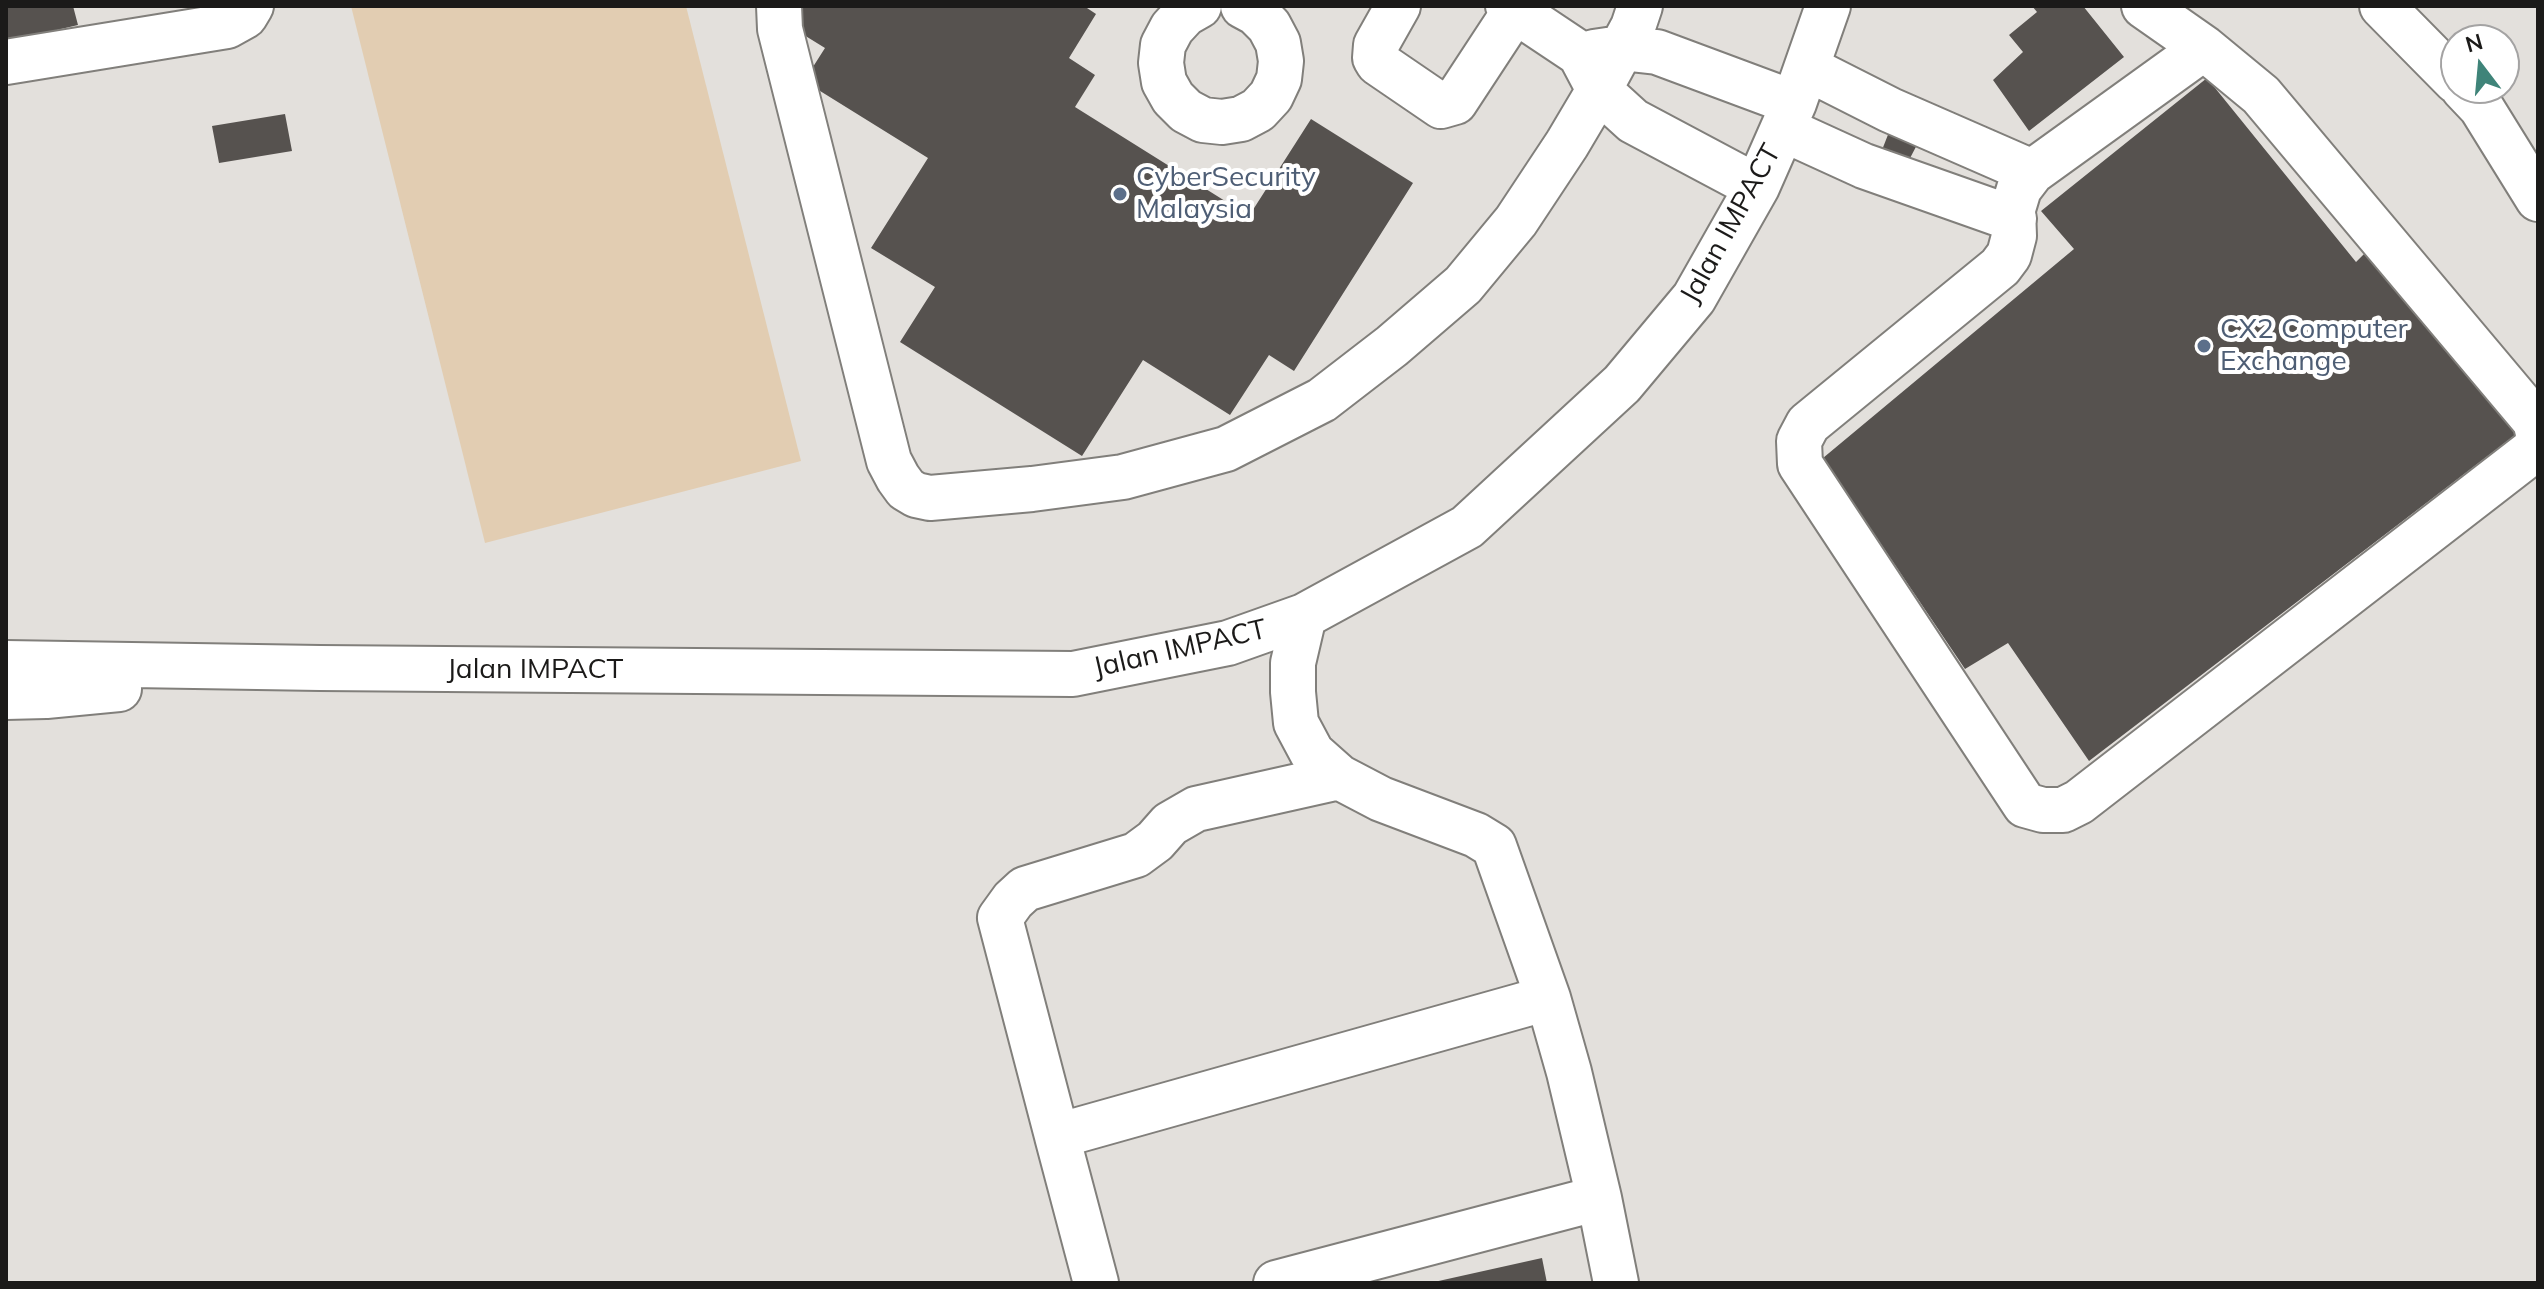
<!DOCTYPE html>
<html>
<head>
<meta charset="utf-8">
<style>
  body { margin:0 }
  #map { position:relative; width:2544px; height:1289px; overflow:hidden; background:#e3e0dc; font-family:Mulish,sans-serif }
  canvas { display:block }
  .frame { position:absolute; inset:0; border:8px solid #1b1a19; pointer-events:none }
  .north { position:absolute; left:2440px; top:24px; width:80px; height:80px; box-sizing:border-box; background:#fff; border:2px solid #a4a3a3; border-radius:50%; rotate:344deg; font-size:22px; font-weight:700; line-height:32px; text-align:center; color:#1b1a19 }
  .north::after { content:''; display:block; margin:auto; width:28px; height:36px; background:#3f8479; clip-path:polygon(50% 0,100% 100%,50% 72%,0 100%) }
</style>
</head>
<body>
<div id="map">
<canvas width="2544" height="1289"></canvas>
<div class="frame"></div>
<div class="north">N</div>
</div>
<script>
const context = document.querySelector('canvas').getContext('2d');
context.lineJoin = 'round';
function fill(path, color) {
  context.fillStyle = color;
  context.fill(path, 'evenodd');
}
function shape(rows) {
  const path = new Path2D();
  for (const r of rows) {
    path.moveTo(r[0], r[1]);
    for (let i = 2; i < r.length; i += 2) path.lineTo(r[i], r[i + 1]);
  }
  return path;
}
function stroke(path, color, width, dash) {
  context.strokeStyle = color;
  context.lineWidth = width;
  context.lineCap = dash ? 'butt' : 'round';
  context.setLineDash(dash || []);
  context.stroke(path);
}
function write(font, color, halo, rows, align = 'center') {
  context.font = font + ' Mulish,sans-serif';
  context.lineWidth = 8;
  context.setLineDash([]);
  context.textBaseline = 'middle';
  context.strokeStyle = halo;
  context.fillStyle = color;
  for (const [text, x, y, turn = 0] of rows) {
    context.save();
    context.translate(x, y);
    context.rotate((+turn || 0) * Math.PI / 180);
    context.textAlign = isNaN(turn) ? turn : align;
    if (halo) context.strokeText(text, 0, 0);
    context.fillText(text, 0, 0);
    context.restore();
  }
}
fill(shape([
  [351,6,686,6,801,461,485,543]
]), '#e2cdb2');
fill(shape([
  [6,6,73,6,78,25,6,42],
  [786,6,1084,6,1096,14,1069,58,1095,75,1075,107,1249,216,1311,119,1413,183,1294,371,1269,355,1230,415,1143,360,1082,456,900,342,935,287,871,248,928,158,804,81,825,48,778,19],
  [2032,6,2083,6,2124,57,2029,131,1993,80,2023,52,2009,35,2037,12],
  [2207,78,2356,262,2367,251,2523,429,2089,761,2008,643,1965,669,1823,458,2074,249,2041,211],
  [285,114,292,151,219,163,212,126],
  [1891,127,1919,141,1908,162,1882,150],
  [1542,1258,1547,1283,1435,1283,1434,1282]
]), '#56524f');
const minor = shape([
  [779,6,780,29,889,461,898,478,906,489,916,495,930,498,1032,489,1123,477,1226,449,1322,400,1392,346,1463,285,1516,221,1567,144,1599,90,1633,27,1640,6],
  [1199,6,1185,14,1172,28,1163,45,1161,63,1164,82,1173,98,1186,111,1203,120,1222,122,1241,119,1258,110,1271,96,1279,79,1281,61,1278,43,1269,26,1256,13,1243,6],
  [1398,6,1376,45,1375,58,1378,63,1441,106,1455,102,1518,6],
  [1508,6,1580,54,1599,90,1633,121,1757,187],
  [2144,6,2204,48,2261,95,2535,421,2538,433],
  [2382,6,2456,81],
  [2204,48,2032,172,2019,189,2013,209,2014,236,2009,255,2000,267,1808,424,1799,441,1800,464,2025,805,2043,810,2063,810,2079,802,2534,450,2538,439],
  [1594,52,1621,48,1657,52,1794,103],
  [6,62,227,26,245,16,251,6],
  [1807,68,1890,110,2032,172],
  [2463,88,2481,107,2538,199],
  [1783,129,1864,166,2014,219],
  [1304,616,1293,663,1293,692,1296,723,1312,753,1339,777,1381,799,1476,835,1494,846,1548,998,1057,1136,1000,918,1013,900,1025,889,1136,855,1155,841,1170,824,1196,809,1339,777],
  [6,663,320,668,1073,674,1228,643,1304,616,1467,527,1622,384,1694,298,1757,187,1794,103,1828,6],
  [6,697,46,696,119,689],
  [1548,998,1569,1072,1599,1198,1616,1283],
  [1057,1136,1096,1283],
  [1276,1283,1599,1198]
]);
stroke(minor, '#817f7b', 48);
stroke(minor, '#fff', 44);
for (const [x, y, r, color] of [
  [1120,194,8,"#5c6f8a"],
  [2204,346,8,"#5c6f8a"]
]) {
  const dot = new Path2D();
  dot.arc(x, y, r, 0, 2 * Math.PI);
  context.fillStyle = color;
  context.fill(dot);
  stroke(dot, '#fff', 3);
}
write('28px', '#4e5e75', '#fff', [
  ["CyberSecurity",1136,178],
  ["Malaysia",1136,210],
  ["CX2 Computer",2220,330],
  ["Exchange",2220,362]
], 'left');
write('28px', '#1b1a19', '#fff', [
  ["Jalan IMPACT",1731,224,-61],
  ["Jalan IMPACT",1180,649,-13],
  ["Jalan IMPACT",535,670]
]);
</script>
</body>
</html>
